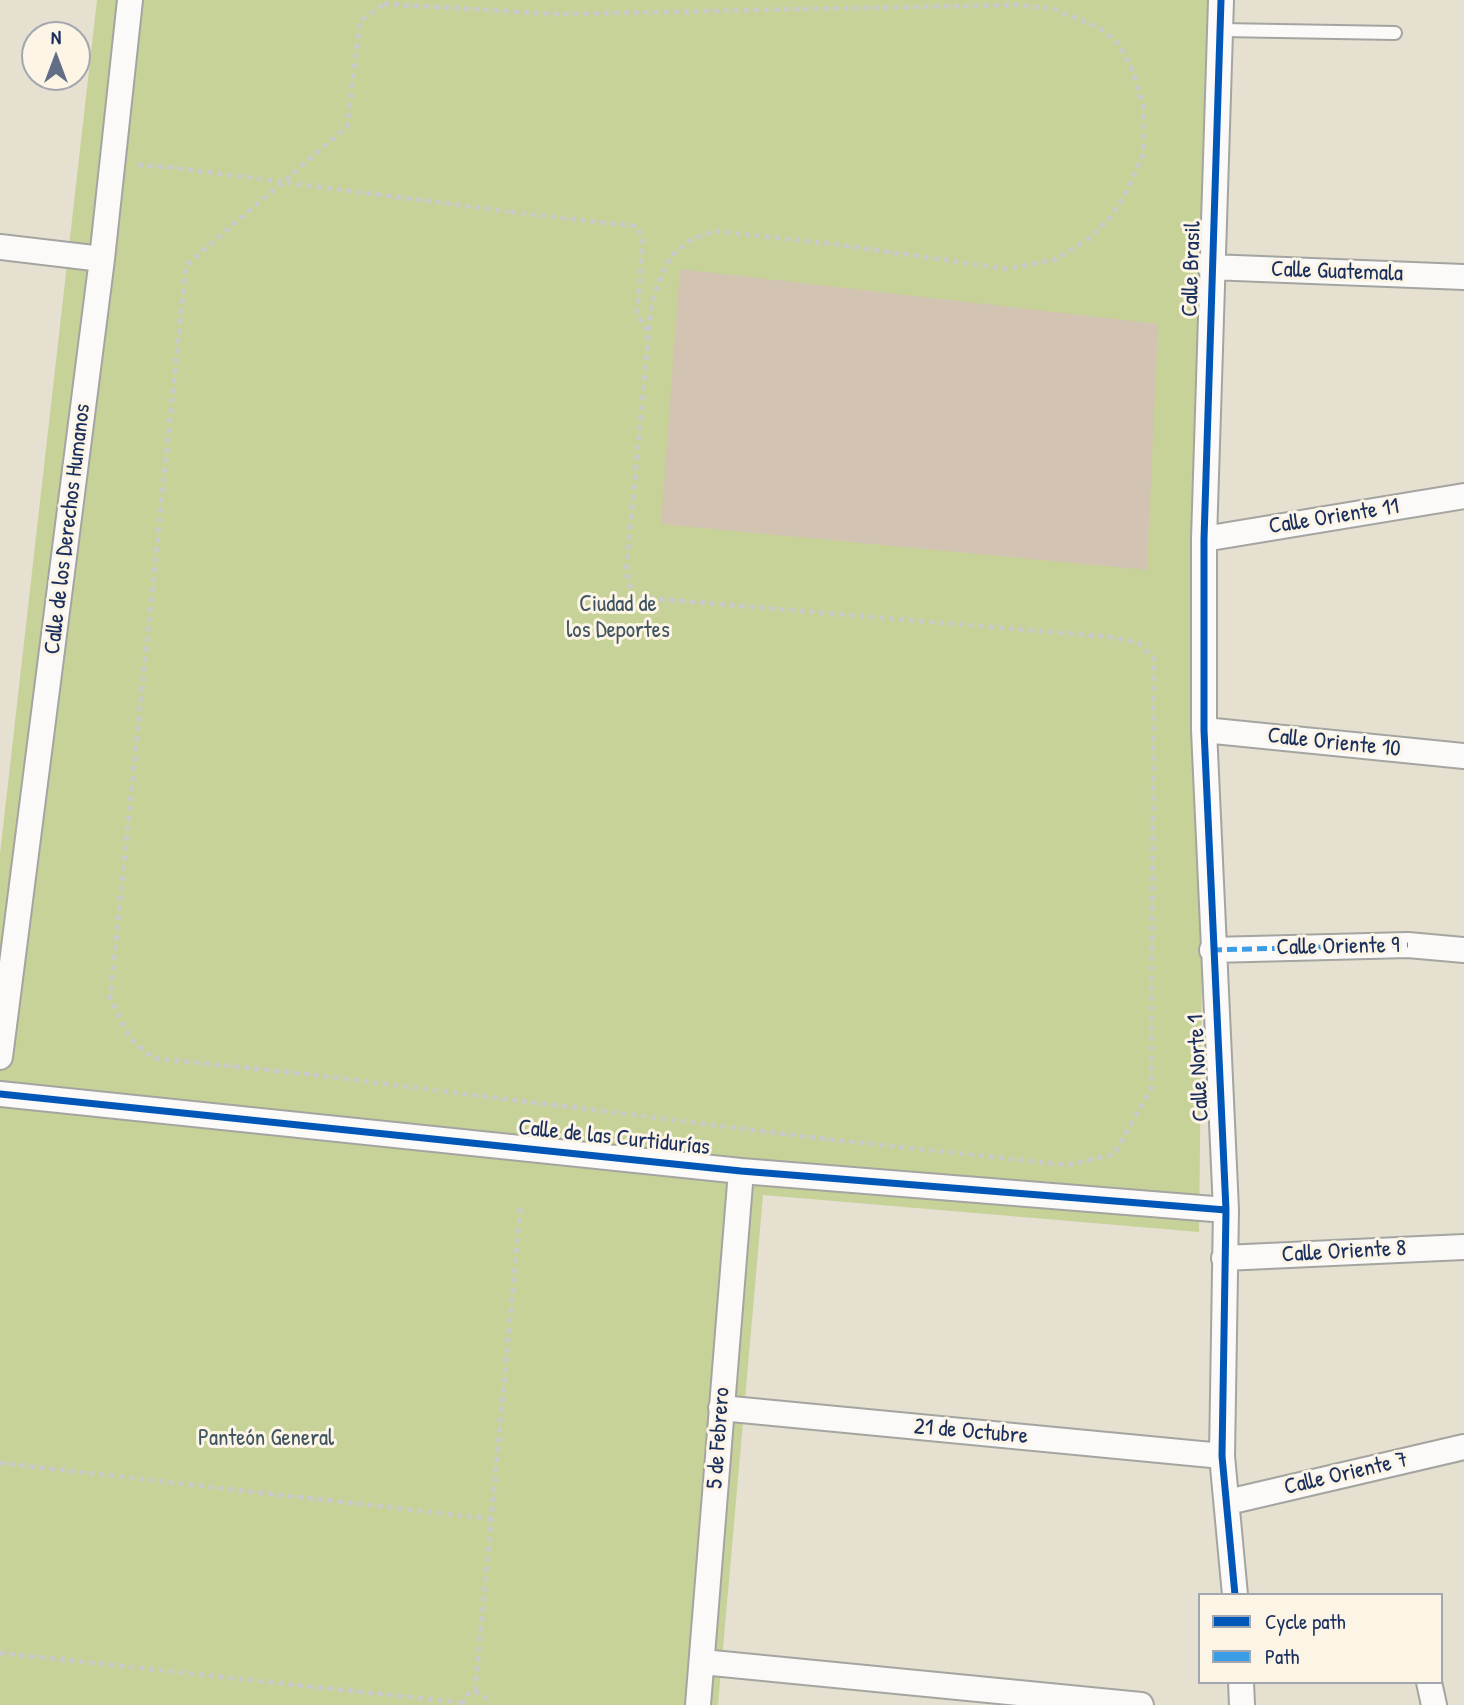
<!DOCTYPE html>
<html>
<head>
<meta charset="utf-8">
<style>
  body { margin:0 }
  #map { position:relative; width:1464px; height:1705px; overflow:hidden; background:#e5e0d0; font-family:"Patrick Hand",sans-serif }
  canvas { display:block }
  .legend { position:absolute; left:1198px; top:1593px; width:245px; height:91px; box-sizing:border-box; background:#fcf5e5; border:2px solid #a2a6af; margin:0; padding:9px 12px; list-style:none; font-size:21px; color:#1b2f5e }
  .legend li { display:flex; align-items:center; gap:14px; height:35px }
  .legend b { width:35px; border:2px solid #a2a6af }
  .north { position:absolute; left:21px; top:21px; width:70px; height:70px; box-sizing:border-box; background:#fcf5e5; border:2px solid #a2a6af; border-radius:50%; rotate:0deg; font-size:19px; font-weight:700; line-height:28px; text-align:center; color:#1b2f5e }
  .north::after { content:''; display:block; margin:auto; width:24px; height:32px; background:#626d86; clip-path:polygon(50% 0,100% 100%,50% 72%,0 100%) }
</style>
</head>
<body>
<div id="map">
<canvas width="1464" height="1705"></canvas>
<ul class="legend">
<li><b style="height:9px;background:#0057b8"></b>Cycle path</li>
<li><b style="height:9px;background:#3b9de6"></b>Path</li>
</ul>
<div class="north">N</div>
</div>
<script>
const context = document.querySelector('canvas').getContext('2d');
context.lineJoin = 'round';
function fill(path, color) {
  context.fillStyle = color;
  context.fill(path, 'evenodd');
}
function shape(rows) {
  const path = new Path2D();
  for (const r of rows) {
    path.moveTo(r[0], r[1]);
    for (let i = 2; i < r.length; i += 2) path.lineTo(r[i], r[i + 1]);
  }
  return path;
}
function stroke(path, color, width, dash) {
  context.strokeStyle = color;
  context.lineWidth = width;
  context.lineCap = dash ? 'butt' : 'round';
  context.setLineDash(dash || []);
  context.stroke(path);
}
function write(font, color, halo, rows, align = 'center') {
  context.font = font + ' "Patrick Hand",sans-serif';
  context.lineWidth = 6;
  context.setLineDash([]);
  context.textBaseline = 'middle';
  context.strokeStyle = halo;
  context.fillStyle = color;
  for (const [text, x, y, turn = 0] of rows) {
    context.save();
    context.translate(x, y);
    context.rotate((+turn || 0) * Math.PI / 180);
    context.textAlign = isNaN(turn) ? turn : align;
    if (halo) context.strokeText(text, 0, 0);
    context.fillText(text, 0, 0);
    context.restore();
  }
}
fill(shape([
  [97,0,1213,0,1199,1232,763,1195,718,1705,0,1705,0,854]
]), '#c7d298');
fill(shape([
  [680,269,1158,324,1147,570,661,524]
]), '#d2c3b2');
const lane = shape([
  [1221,30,1395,33]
]);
const street = shape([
  [1221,0,1204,539,1204,730,1226,1210,1222,1456,1235,1595],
  [0,247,102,259],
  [1210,267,1464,277],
  [1204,539,1464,496],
  [1204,730,1464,756],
  [1212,950,1408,945,1464,950],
  [0,1057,102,259,130,0],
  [0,1094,741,1171,1226,1210],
  [1224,1258,1464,1247],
  [721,1408,1222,1456],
  [1228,1502,1464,1447],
  [702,1662,1141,1705],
  [1241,1682,1242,1705],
  [1429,1682,1434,1705],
  [698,1705,741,1171]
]);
stroke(lane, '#a4a4a0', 16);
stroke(street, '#a4a4a0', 28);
stroke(shape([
  [384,4,556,14,1016,5,1053,9,1098,27,1118,43,1132,69,1144,108,1143,155,1126,193,1110,218,1091,237,1057,259,1007,269,834,244,713,231,689,241,670,257,657,287,651,309,626,573,634,597,1111,637,1138,643,1154,658,1151,1089,1114,1154,1068,1165,833,1140,306,1074,153,1058,130,1038,110,998,186,265,347,127,360,21,384,4],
  [138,165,168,167],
  [511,212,635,226,643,237,637,314,648,333],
  [0,1463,492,1519],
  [0,1653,463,1703],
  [475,1691,521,1203],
  [475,1691,486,1698,485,1705],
  [463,1704,464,1696,475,1691]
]), '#cacaca', 4.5, [5, 5]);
stroke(lane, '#fbfaf8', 12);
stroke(street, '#fbfaf8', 24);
stroke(shape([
  [168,167,511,212]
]), '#cacaca', 4.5, [5, 5]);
stroke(shape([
  [1212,950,1408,945]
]), '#3b9de6', 5, [10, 5]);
stroke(shape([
  [1221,0,1204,539,1204,730,1226,1210,1222,1456,1235,1595],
  [0,1094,741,1171,1226,1210]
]), '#0057b8', 7);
write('23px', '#1b2f5e', '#fcf5e5', [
  ["Calle Brasil",1192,269,-88],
  ["Calle Guatemala",1337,272,2],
  ["Calle Oriente 11",1334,517,-9],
  ["Calle de los Derechos Humanos",68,529,-83],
  ["Calle Oriente 10",1334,743,6],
  ["Calle Oriente 9",1338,947,-1],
  ["Calle Norte 1",1199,1068,-93],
  ["Calle de las Curtidurías",614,1138,6],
  ["Calle Oriente 8",1344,1252,-3],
  ["21 de Octubre",971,1432,5],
  ["5 de Febrero",719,1438,-86],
  ["Calle Oriente 7",1346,1474,-13]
]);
write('23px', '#405561', '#fcf5e5', [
  ["Ciudad de",618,605],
  ["los Deportes",618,631],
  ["Panteón General",266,1439]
]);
</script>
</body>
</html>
